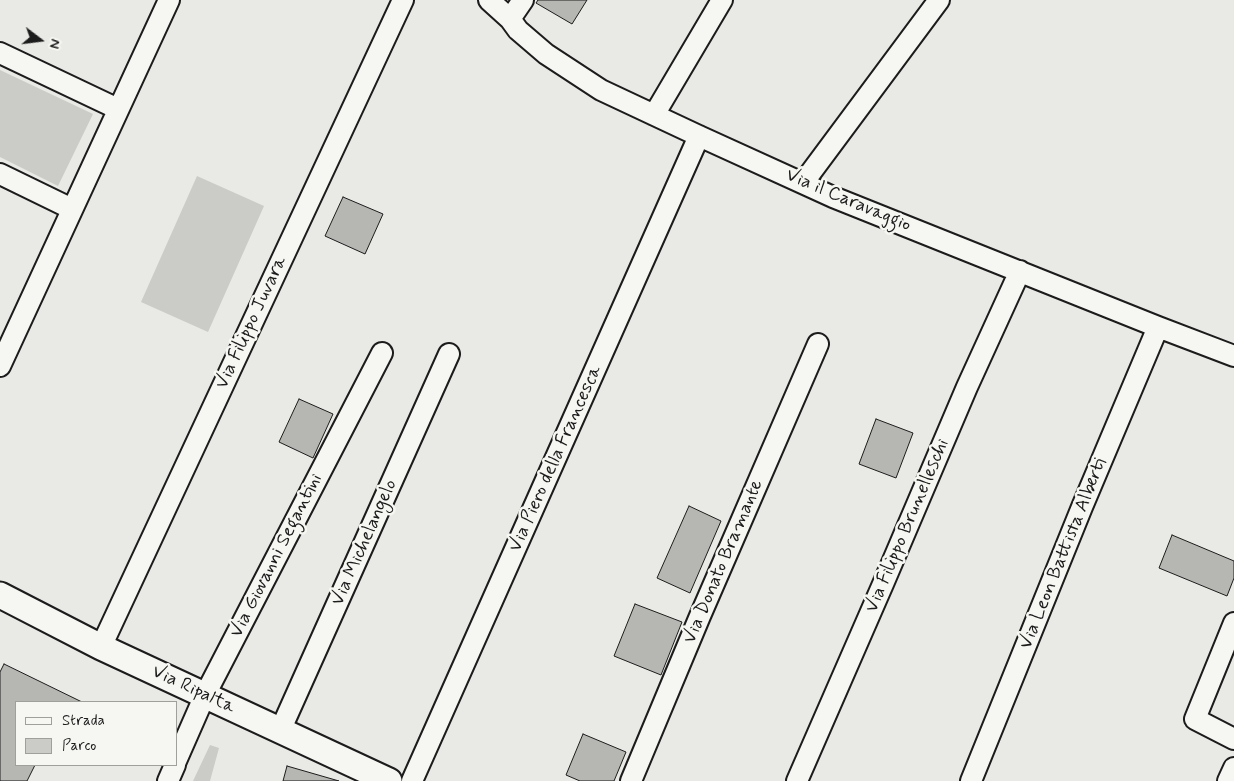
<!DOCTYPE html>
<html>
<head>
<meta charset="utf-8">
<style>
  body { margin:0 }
  #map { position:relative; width:1234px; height:781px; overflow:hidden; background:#e9e9e5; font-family:Mynerve,sans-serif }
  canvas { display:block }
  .legend { position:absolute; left:15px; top:701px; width:162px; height:65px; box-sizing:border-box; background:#f6f6f2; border:1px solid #9f9f9c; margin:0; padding:6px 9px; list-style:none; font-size:15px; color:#1c1c1c }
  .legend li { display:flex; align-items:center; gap:10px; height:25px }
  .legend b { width:25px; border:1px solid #9f9f9c }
  .north { position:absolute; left:15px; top:15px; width:50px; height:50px; -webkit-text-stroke:4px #f6f6f2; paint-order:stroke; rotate:105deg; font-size:14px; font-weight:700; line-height:20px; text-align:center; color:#1c1c1c }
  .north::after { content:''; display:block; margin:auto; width:18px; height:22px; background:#1c1c1c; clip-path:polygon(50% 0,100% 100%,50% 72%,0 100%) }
</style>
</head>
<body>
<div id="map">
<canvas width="1234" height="781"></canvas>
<ul class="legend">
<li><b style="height:6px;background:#f6f6f2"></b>Strada</li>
<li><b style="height:14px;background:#cbcbc7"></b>Parco</li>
</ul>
<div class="north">N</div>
</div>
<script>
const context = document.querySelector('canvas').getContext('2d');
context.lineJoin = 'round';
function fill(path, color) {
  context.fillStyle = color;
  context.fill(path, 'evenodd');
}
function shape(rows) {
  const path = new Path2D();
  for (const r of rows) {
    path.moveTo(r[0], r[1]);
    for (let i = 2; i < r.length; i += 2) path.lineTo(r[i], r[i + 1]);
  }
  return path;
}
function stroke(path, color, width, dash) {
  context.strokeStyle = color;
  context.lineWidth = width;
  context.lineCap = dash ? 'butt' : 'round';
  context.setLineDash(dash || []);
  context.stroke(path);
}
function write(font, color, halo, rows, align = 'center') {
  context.font = font + ' Mynerve,sans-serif';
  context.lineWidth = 5;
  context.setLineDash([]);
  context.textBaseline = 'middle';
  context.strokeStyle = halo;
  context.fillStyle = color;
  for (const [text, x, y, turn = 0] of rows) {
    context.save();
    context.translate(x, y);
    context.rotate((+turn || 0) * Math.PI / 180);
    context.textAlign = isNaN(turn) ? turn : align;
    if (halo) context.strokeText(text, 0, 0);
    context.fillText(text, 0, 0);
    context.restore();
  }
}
fill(shape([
  [0,70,93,114,58,186,0,157],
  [197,176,264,206,208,332,141,302],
  [210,745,219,748,210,781,193,781]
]), '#cbcbc7');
const building = shape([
  [538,0,587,0,572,24,536,3,538,0],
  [343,197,383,214,365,254,325,236,343,197],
  [299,399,333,414,313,458,279,442,299,399],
  [876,419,913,433,896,478,859,464,876,419],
  [689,506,721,521,690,593,657,578,689,506],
  [1172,535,1234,561,1234,578,1227,596,1159,568,1172,535],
  [635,604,682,622,661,675,614,656,635,604],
  [4,664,82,702,16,702,16,765,35,765,27,781,0,781,0,672,4,664],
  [583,734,626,752,614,781,580,781,566,775,583,734],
  [287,766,339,781,283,781,287,766]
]);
fill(building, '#b6b6b3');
stroke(building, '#1c1c1c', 1);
const minor = shape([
  [489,0,510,19,518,30,546,54,601,90,699,136,833,197,1158,327,1234,356],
  [510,19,523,0],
  [0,53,118,109],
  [654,115,722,0],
  [0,174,72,209],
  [803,183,939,0],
  [0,366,169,0],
  [1234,623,1195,719,1234,739],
  [101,647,403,0],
  [280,731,449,354],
  [176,761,205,695,382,353],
  [168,781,175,765],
  [412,781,699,136],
  [631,781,700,616,818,344],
  [797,781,883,584,967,387,1020,271],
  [971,781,1082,507,1158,327],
  [1228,781,1234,768]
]);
const tertiary = shape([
  [0,595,101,647,389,781]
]);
stroke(minor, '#1c1c1c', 24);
stroke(tertiary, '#1c1c1c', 29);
stroke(minor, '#f6f6f2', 20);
stroke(tertiary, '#f6f6f2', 25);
write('19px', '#1c1c1c', '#f6f6f2', [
  ["Via il Caravaggio",848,201,23],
  ["Via Filippo Juvara",252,323,-65],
  ["Via Piero della Francesca",556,459,-66],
  ["Via Filippo Brunelleschi",908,526,-67],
  ["Via Michelangelo",365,543,-66],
  ["Via Leon Battista Alberti",1064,554,-68],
  ["Via Giovanni Segantini",277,556,-63],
  ["Via Donato Bramante",724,562,-67],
  ["Via Ripalta",193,690,25]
]);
</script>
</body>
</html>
